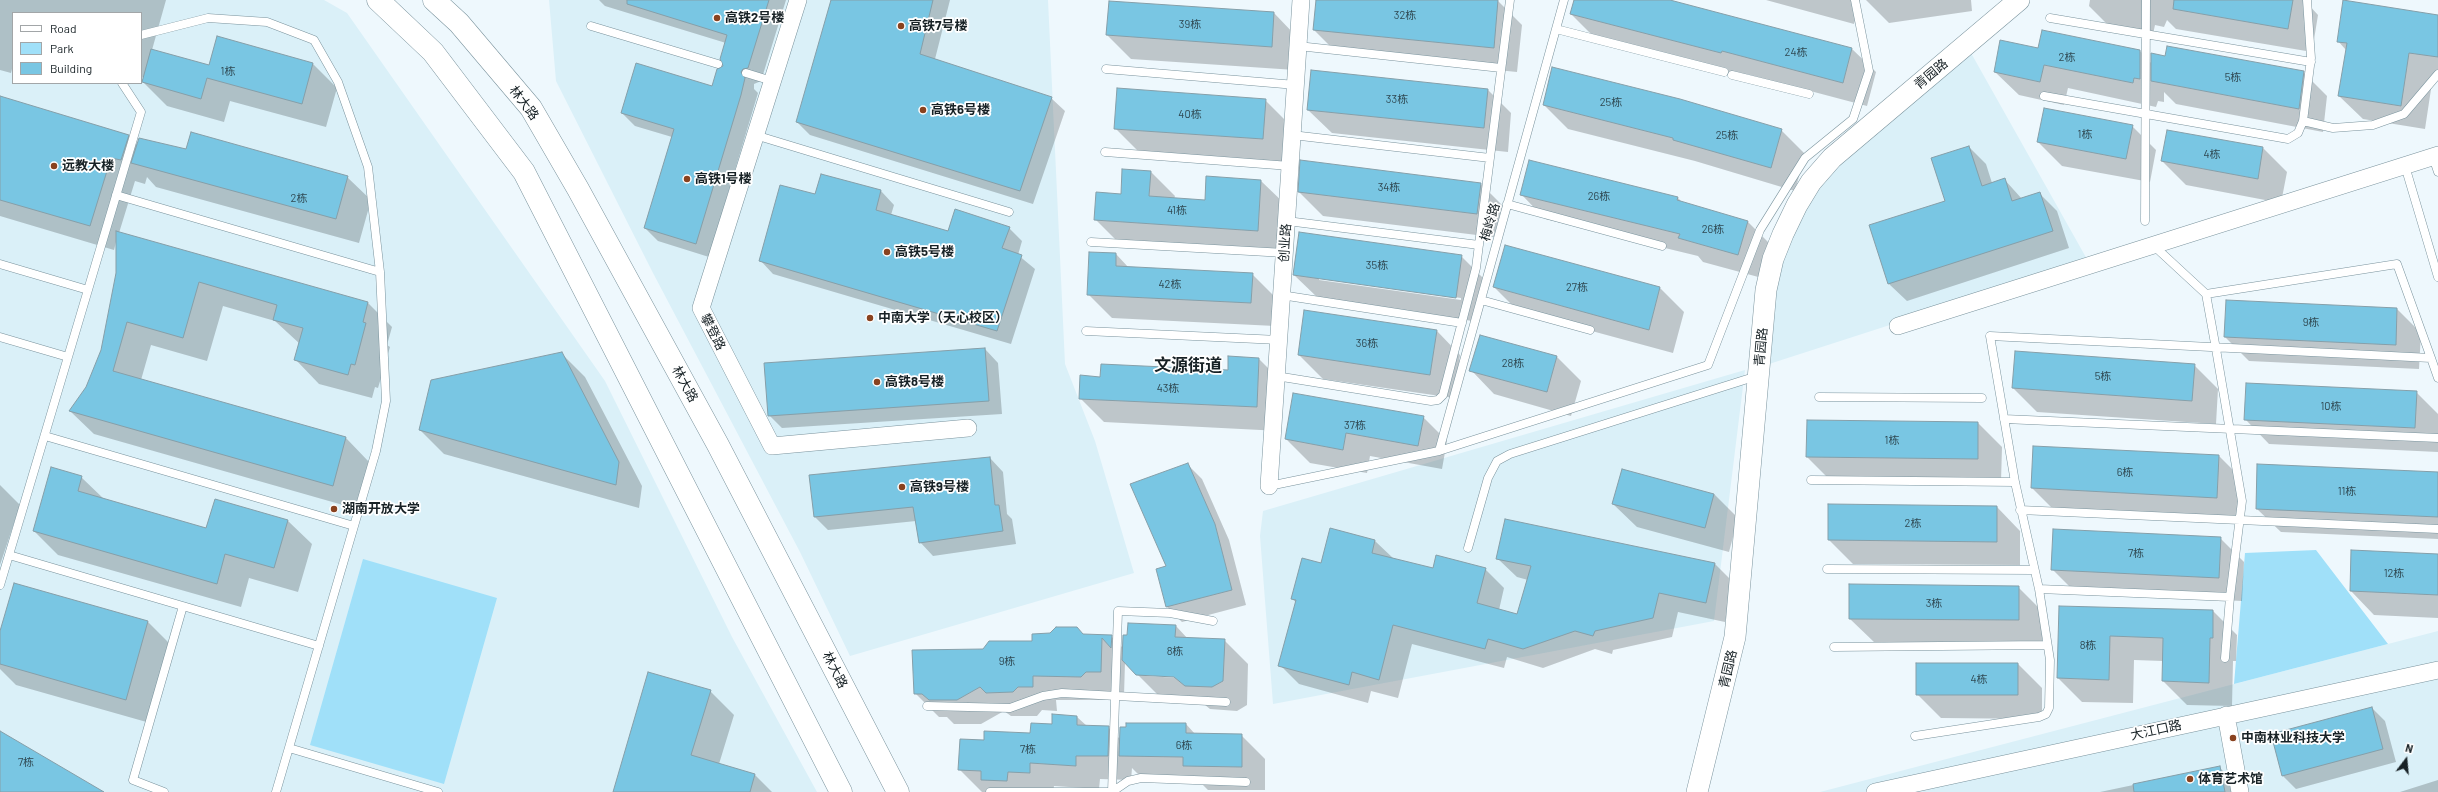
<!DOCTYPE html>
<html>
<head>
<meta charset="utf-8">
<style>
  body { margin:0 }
  #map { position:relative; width:2438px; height:792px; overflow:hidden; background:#eef8fd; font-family:Barlow,sans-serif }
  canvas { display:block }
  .legend { position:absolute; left:12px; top:12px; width:130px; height:72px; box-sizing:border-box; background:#fff; border:1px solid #a2a6a8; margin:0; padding:5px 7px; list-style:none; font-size:12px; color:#172125 }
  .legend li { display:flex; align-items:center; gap:8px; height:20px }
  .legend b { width:20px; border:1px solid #a2a6a8 }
  .north { position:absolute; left:2386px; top:740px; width:40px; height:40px; -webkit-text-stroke:3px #fff; paint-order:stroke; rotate:16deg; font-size:11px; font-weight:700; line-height:16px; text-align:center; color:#172125 }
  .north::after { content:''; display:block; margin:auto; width:14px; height:18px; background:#172125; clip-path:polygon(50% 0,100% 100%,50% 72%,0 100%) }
</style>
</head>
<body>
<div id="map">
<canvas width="2438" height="792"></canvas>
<ul class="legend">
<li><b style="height:5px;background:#fff"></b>Road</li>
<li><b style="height:11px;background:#a0e0f9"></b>Park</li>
<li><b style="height:11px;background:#79c6e3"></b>Building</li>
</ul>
<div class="north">N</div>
</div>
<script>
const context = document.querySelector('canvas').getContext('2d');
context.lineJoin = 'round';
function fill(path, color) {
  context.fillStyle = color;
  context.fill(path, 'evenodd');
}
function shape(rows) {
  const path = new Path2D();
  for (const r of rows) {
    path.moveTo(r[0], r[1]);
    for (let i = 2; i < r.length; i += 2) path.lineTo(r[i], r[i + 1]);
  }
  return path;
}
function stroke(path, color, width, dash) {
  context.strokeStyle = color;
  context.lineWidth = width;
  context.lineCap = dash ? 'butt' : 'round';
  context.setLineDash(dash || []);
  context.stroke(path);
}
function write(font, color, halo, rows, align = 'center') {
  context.font = font + ' Barlow,"Noto Sans SC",sans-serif';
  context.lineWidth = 3.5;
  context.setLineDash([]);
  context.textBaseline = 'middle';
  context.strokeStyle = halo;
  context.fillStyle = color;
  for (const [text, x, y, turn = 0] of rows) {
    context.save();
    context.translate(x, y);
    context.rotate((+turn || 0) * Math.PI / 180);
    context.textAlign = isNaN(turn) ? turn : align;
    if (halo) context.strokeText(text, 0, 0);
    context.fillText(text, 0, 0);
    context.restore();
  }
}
fill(shape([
  [0,0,324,0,347,13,605,381,732,637,817,792,0,792],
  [13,13,141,13,141,83,13,83],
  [549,0,1048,0,1065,364,1095,441,1134,573,850,656,800,552,653,273,556,81],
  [1971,53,2088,261,1766,365,1778,272,1798,222,1836,162],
  [1745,370,1714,621,1273,704,1260,536,1263,511],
  [2438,631,2438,792,1820,792,2234,684]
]), '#daf0f8');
fill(shape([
  [2316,550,2388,644,2234,684,2245,553],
  [363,559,497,598,444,784,310,745]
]), '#a0e0f9');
fill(shape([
  [0,0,166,0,152,50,209,66,217,38,313,64,337,88,326,127,230,101,224,122,167,106,143,82,144,78,141,77,141,13,13,13,13,65,11,73,0,70],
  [599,0,786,0,761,81,754,84,754,89,758,93,709,257,658,241,645,228,672,137,635,126,622,113,712,87,724,66,726,43,605,6],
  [832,0,950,0,935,59,1051,98,1065,111,1033,204,810,135,797,122],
  [1317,0,1498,1,1522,25,1517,72,1338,54,1314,30],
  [1575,0,1665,0,1852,49,1876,72,1867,106,1746,74,1745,76,1595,38,1571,14],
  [1766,0,1860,0,1854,24],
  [1866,0,1971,0,1972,11,1889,23],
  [2090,0,2307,0,2307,3,2318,15,2312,52,2176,29,2167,20,2164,27,2155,25,2152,39,2113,30,2089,6],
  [1109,2,1274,13,1297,37,1295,70,1131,59,1107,35],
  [2438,16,2438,77,2433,76,2425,129,2363,119,2339,96,2346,50,2338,41],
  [2039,49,2140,51,2152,64,2165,57,2303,72,2327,96,2323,132,2176,104,2164,92,2164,102,2158,101,2156,107,2068,88,2064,105,2019,95,1995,72],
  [1488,90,1511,113,1508,152,1332,133,1308,110],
  [0,97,128,135,138,145,187,150,347,177,371,200,359,243,156,187,147,177,145,184,135,181,119,233,368,303,392,327,387,345,390,347,378,388,375,387,372,398,319,384,296,360,300,344,275,321,223,306,207,361,151,345,141,380,346,438,369,462,357,509,94,434,70,411,87,388,102,351,117,273,116,242,114,250,0,216],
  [1265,100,1289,124,1287,163,1139,152,1115,128],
  [1544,105,1781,130,1805,154,1795,191,1695,161,1568,129],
  [2132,126,2156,150,2150,182,2062,166,2038,142],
  [2168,131,2263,148,2287,172,2281,203,2186,185,2162,161],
  [1969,147,1986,164,1992,183,2004,179,2022,199,2040,194,2057,211,2069,248,1907,301,1889,284,1870,226,1946,201],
  [1530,161,1678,198,1683,203,1748,222,1771,245,1762,278,1703,262,1698,256,1545,219,1522,195],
  [1151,172,1175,196,1174,199,1206,201,1261,181,1285,204,1282,254,1119,243,1095,219],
  [822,175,881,191,894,205,891,215,948,232,1009,228,1022,241,1018,255,1035,269,1011,344,773,274,760,260,816,195],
  [1481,184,1505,208,1501,238,1323,216,1299,192],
  [1505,246,1660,288,1684,312,1673,353,1518,311,1494,287],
  [1116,254,1129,268,1252,274,1276,298,1275,326,1112,318,1088,294],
  [1461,256,1485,280,1479,322,1318,298,1294,275],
  [1319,278,1461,298,1461,300,1319,280],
  [2227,301,2397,309,2421,333,2419,369,2249,361,2225,337],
  [1437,331,1460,355,1454,398,1323,379,1299,355],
  [1481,336,1557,357,1581,381,1571,416,1494,394,1471,370],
  [985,349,998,363,1002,414,782,428,769,415],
  [561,353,585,377,642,486,639,508,444,454,420,430],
  [1259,359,1282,382,1280,431,1104,422,1080,398,1101,378,1229,371],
  [2194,365,2218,389,2216,424,2037,412,2013,388],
  [2416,392,2438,414,2438,452,2269,444,2246,420],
  [1423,417,1447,441,1442,469,1370,456,1367,473,1310,463,1286,439],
  [1978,423,2002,447,2001,482,1831,481,1807,457],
  [2219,456,2243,480,2241,521,2056,512,2032,488],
  [990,458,1003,472,1007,514,1012,519,1016,544,933,556,920,542,916,521,828,530,814,516],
  [1187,464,1202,479,1229,540,1246,605,1182,622,1167,607,1157,570,1167,567],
  [2438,473,2438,539,2281,532,2257,509],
  [81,477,105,500,207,530,288,521,312,544,298,592,249,578,241,607,58,555,34,531],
  [0,485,20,505,0,565],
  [1714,494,1738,518,1729,552,1637,527,1613,504],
  [1997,507,2020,531,2020,565,1853,564,1829,540],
  [1331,530,1375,541,1394,559,1434,570,1485,569,1504,588,1499,610,1518,615,1528,580,1517,577,1497,558,1715,564,1734,583,1725,622,1678,612,1672,637,1613,650,1612,654,1595,649,1543,668,1507,657,1504,668,1412,644,1398,698,1371,691,1368,703,1299,684,1280,665,1297,603,1292,599,1322,564],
  [2220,538,2244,562,2242,601,2076,593,2052,569],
  [2438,555,2438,618,2374,615,2351,591],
  [14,584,148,622,172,646,150,723,16,685,0,669,0,634],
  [2018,587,2042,611,2042,644,1874,642,1850,619],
  [2060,607,2213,611,2237,635,2236,661,2233,661,2232,706,2187,705,2163,681,2163,661,2134,660,2133,703,2082,702,2058,678],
  [1176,626,1188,639,1224,640,1248,664,1247,705,1237,711,1210,709,1199,700,1161,698,1125,662,1124,696,1110,695,1105,700,1056,700,1057,711,1042,710,1037,716,1011,716,1004,711,981,724,954,724,947,717,939,717,915,693,983,650,1084,635,1111,636,1123,648],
  [1146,674,1179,676,1179,678,1146,676],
  [1917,664,2018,664,2042,688,2042,719,1941,718,1917,694],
  [710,691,734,715,719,764,755,775,772,792,614,792],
  [2372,708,2385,721,2396,762,2296,789,2283,776],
  [1053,715,1077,717,1087,726,1108,727,1120,739,1186,724,1195,734,1241,735,1265,759,1265,790,1208,790,1199,781,1144,780,1132,768,1131,780,1100,779,1099,789,1054,786,1053,792,982,792,959,769,985,741,1031,734,1053,725],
  [2219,767,2237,785,2238,792,2100,792],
  [2438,780,2438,792,2400,792]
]), '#0003');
const building = shape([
  [627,0,769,0,748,68,743,69,741,72,745,78,741,95,696,244,644,228,674,129,621,113,636,63,712,86,717,69,723,66,720,59,727,35,627,4,627,0],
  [831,0,933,0,920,54,1052,97,1020,191,796,122,831,0],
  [1316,0,1498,0,1494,48,1313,30,1316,0],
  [1574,0,1670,0,1852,48,1843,83,1722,51,1721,53,1570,14,1574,0],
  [2174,0,2293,0,2288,29,2173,9,2174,0],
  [2343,0,2438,15,2438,57,2409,53,2401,106,2338,96,2347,43,2337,42,2343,0],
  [1109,1,1274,12,1272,47,1106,35,1109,1],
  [2042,30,2140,50,2140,79,2134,78,2133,83,2044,65,2040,82,1994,72,2000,40,2038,48,2042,30],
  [217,36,313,63,302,104,207,78,201,99,142,82,151,49,209,65,217,36],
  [2167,46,2304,71,2299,109,2151,81,2151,53,2165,56,2167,46],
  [1552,67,1680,99,1782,129,1771,168,1673,140,1673,138,1543,105,1552,67],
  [1311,70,1488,89,1484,128,1307,110,1311,70],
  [1117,88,1266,99,1263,139,1114,129,1117,88],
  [0,96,129,135,121,160,111,158,90,226,0,200,0,96],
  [2044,108,2133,125,2126,159,2037,142,2044,108],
  [2167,130,2263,147,2258,179,2161,161,2167,130],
  [191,132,348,176,336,219,131,163,139,138,186,149,191,132],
  [1969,146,1982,186,2005,178,2012,201,2040,192,2053,231,1888,284,1869,225,1945,201,1931,158,1969,146],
  [1300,160,1481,183,1477,214,1298,192,1300,160],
  [1529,160,1678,197,1677,200,1748,221,1738,255,1678,238,1680,234,1520,195,1529,160],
  [1122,169,1151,171,1149,196,1205,200,1206,176,1261,180,1258,231,1094,220,1096,192,1121,194,1122,169],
  [821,174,881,190,876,210,948,231,955,209,1010,227,1002,248,1022,255,997,331,759,261,780,185,815,194,821,174],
  [116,231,368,302,363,322,366,323,355,365,351,364,348,375,294,360,303,328,273,320,277,305,199,282,183,338,127,322,113,371,346,437,333,486,69,411,86,387,101,350,116,273,116,231],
  [1299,232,1462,255,1456,298,1293,275,1299,232],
  [1505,245,1660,287,1649,330,1493,287,1505,245],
  [1089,252,1116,253,1116,266,1253,273,1251,303,1087,295,1089,252],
  [2226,300,2397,308,2396,345,2224,337,2226,300],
  [1304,310,1437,330,1430,375,1298,355,1304,310],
  [1480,335,1557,356,1547,392,1469,371,1480,335],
  [985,348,989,401,768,416,764,363,985,348],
  [2015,351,2195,364,2192,401,2012,388,2015,351],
  [562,352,619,462,616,485,419,430,431,380,562,352],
  [1228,356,1259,358,1257,407,1079,399,1080,375,1100,377,1101,364,1228,370,1228,356],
  [2246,383,2417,391,2415,428,2244,420,2246,383],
  [1293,393,1424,416,1418,446,1346,433,1343,450,1285,439,1293,393],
  [1807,420,1978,422,1978,459,1806,457,1807,420],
  [2033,446,2219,455,2217,498,2031,488,2033,446],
  [990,457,995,505,999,505,1003,531,919,543,913,507,814,517,809,475,990,457],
  [1188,463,1215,524,1232,590,1166,607,1156,569,1166,566,1130,484,1188,463],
  [2257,464,2438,472,2438,517,2256,509,2257,464],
  [51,467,82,476,78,491,206,528,215,499,288,520,274,568,225,554,217,584,33,531,51,467],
  [1622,469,1714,494,1705,528,1612,504,1622,469],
  [1828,504,1997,506,1997,542,1828,540,1828,504],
  [1505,519,1715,563,1706,603,1659,593,1653,618,1595,631,1593,636,1575,631,1523,649,1488,639,1485,649,1393,625,1379,680,1352,672,1349,685,1278,666,1296,600,1291,599,1302,558,1321,563,1330,528,1375,540,1372,553,1433,568,1436,555,1486,568,1477,603,1517,614,1531,566,1496,559,1505,519],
  [2053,529,2221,537,2219,578,2051,570,2053,529],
  [2351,550,2438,554,2438,595,2350,591,2351,550],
  [14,583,148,621,126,700,0,664,0,631,14,583],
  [1849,584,2019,586,2019,620,1849,619,1849,584],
  [2059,606,2213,610,2213,638,2210,638,2209,683,2162,681,2163,638,2110,636,2109,680,2057,678,2059,606],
  [1128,623,1176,625,1175,637,1225,639,1223,681,1212,687,1185,686,1174,677,1136,675,1122,660,1123,635,1127,635,1128,623],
  [1056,627,1077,627,1083,634,1112,635,1111,648,1102,638,1101,672,1086,672,1081,677,1033,676,1033,687,1018,687,1013,692,986,693,980,687,957,700,929,700,922,694,914,694,912,650,983,649,989,641,1032,641,1032,634,1050,633,1056,627],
  [1916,663,2018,663,2018,695,1916,695,1916,663],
  [648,672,711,690,691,755,755,774,750,792,613,792,648,672],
  [2372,707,2383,749,2282,776,2271,734,2372,707],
  [1052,714,1077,716,1077,725,1109,726,1108,756,1076,756,1076,766,1030,763,1030,773,1008,772,1007,781,981,780,981,771,958,770,960,739,984,740,984,731,1030,733,1031,723,1052,724,1052,714],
  [1126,723,1186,723,1186,733,1242,734,1242,767,1183,766,1183,757,1119,756,1120,727,1126,727,1126,723],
  [0,731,104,792,0,792,0,731],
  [2220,766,2225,792,2134,792,2133,784,2220,766]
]);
fill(building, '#79c6e3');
stroke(building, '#869fa9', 1);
const service = shape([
  [2050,18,2311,62],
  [591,26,718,64],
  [1556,29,1724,72],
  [141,35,208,18,267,22,314,40,338,82,368,167,380,272,386,401,376,451,276,792],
  [1298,46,1501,68],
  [1106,69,1296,85],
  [746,73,772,81],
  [1732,75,1809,94],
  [2044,96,2288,139,2298,133,2303,121,2311,58,2307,0],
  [2303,121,2333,128,2373,125,2404,114,2438,74],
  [755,135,1009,212],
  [1292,135,1490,158],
  [1105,152,1290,166],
  [2433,157,2438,172],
  [2405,166,2438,277],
  [116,195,380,272],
  [1507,204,1662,246],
  [1287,221,1479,245],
  [2145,221,2146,0],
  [1091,242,1285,253],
  [2153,245,2206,294,2216,349,2242,501,2230,597,2225,658],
  [0,264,88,290],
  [2206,294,2397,264,2431,358],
  [1281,295,1462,323],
  [1481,300,1590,330],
  [1086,331,1279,340],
  [0,337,68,357,141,112,122,83],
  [1276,376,1431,401,1438,400,1443,395,1476,268,1510,0],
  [1819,397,1982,398],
  [2004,419,2438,438],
  [45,436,354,526],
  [1439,451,1564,0],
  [1811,480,2015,482],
  [1269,486,1439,451,1708,365,1760,230,1805,158,1853,119,1869,71,1855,0],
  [2020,510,2438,529],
  [1468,548,1488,478,1497,461,1510,454,1757,376],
  [9,555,319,646],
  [1827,569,2034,570],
  [0,585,68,357],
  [2039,589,2230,597],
  [1834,647,2047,645],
  [927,706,1010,708,1043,696,1062,693,1226,702],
  [1915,736,2039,717,2046,714,2049,708,2050,660,2039,589,2015,482,1990,336,2431,358,2438,378],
  [289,748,438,792],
  [164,792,133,780,183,606],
  [990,792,1112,792,1128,781,1141,778,1246,782],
  [1112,792,1118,611,1170,613,1213,621]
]);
const minor = shape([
  [798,0,701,308,772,446,968,428],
  [1898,326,2438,155],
  [1269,486,1301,0],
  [2226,715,2240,792],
  [1875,792,2438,670]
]);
const tertiary = shape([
  [1697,792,1735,637,1766,290,1773,259,1783,234,1797,205,1811,182,1832,158,2019,0]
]);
const secondary = shape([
  [378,0,433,52,524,172,841,792],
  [434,0,459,23,531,108,578,189,718,445,898,792]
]);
stroke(service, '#7a939d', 9);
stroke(minor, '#7a939d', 18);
stroke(tertiary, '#7a939d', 22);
stroke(secondary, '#7a939d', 23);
stroke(service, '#fff', 8);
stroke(minor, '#fff', 17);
stroke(tertiary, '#fff', 21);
stroke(secondary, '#fff', 22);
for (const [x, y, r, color] of [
  [717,18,4,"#89421f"],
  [901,26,4,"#89421f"],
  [923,110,4,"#89421f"],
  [54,166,4,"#89421f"],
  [687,179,4,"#89421f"],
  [887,252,4,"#89421f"],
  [870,318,4,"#89421f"],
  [877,382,4,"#89421f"],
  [902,487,4,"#89421f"],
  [334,509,4,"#89421f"],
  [2233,738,4,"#89421f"],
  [2190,779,4,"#89421f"]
]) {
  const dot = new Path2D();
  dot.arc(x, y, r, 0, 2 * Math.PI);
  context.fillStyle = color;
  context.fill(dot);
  stroke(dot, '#fff', 1.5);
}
write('11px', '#304a54', null, [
  ["32栋",1405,15],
  ["39栋",1190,24],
  ["24栋",1796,52],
  ["2栋",2067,57],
  ["1栋",228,71],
  ["5栋",2233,77],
  ["33栋",1397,99],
  ["25栋",1611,102],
  ["40栋",1190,114],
  ["1栋",2085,134],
  ["25栋",1727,135],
  ["4栋",2212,154],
  ["34栋",1389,187],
  ["26栋",1599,196],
  ["2栋",299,198],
  ["41栋",1177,210],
  ["26栋",1713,229],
  ["35栋",1377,265],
  ["42栋",1170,284],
  ["27栋",1577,287],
  ["9栋",2311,322],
  ["36栋",1367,343],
  ["28栋",1513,363],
  ["5栋",2103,376],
  ["43栋",1168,388],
  ["10栋",2331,406],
  ["37栋",1355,425],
  ["1栋",1892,440],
  ["6栋",2125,472],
  ["11栋",2347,491],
  ["2栋",1913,523],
  ["7栋",2136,553],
  ["12栋",2394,573],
  ["3栋",1934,603],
  ["8栋",2088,645],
  ["8栋",1175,651],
  ["9栋",1007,661],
  ["4栋",1979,679],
  ["6栋",1184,745],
  ["7栋",1028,749],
  ["7栋",26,762]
]);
write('bold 13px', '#172125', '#fff', [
  ["高铁2号楼",725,18],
  ["高铁7号楼",909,26],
  ["高铁6号楼",931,110],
  ["远教大楼",62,166],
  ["高铁1号楼",695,179],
  ["高铁5号楼",895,252],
  ["中南大学（天心校区）",878,318],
  ["高铁8号楼",885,382],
  ["高铁9号楼",910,487],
  ["湖南开放大学",342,509],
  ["中南林业科技大学",2241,738],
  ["体育艺术馆",2198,779]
], 'left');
write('13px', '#172125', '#fff', [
  ["青园路",1931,74,-40],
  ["林大路",524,103,53],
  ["梅岭路",1490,222,-74],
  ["创业路",1285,243,-86],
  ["攀登路",713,332,63],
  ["青园路",1761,347,-85],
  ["林大路",685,384,61],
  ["青园路",1728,669,-77],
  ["林大路",835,670,63],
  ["大江口路",2156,730,-12]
]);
write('bold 17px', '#172125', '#fff', [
  ["文源街道",1188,365]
]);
</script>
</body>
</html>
